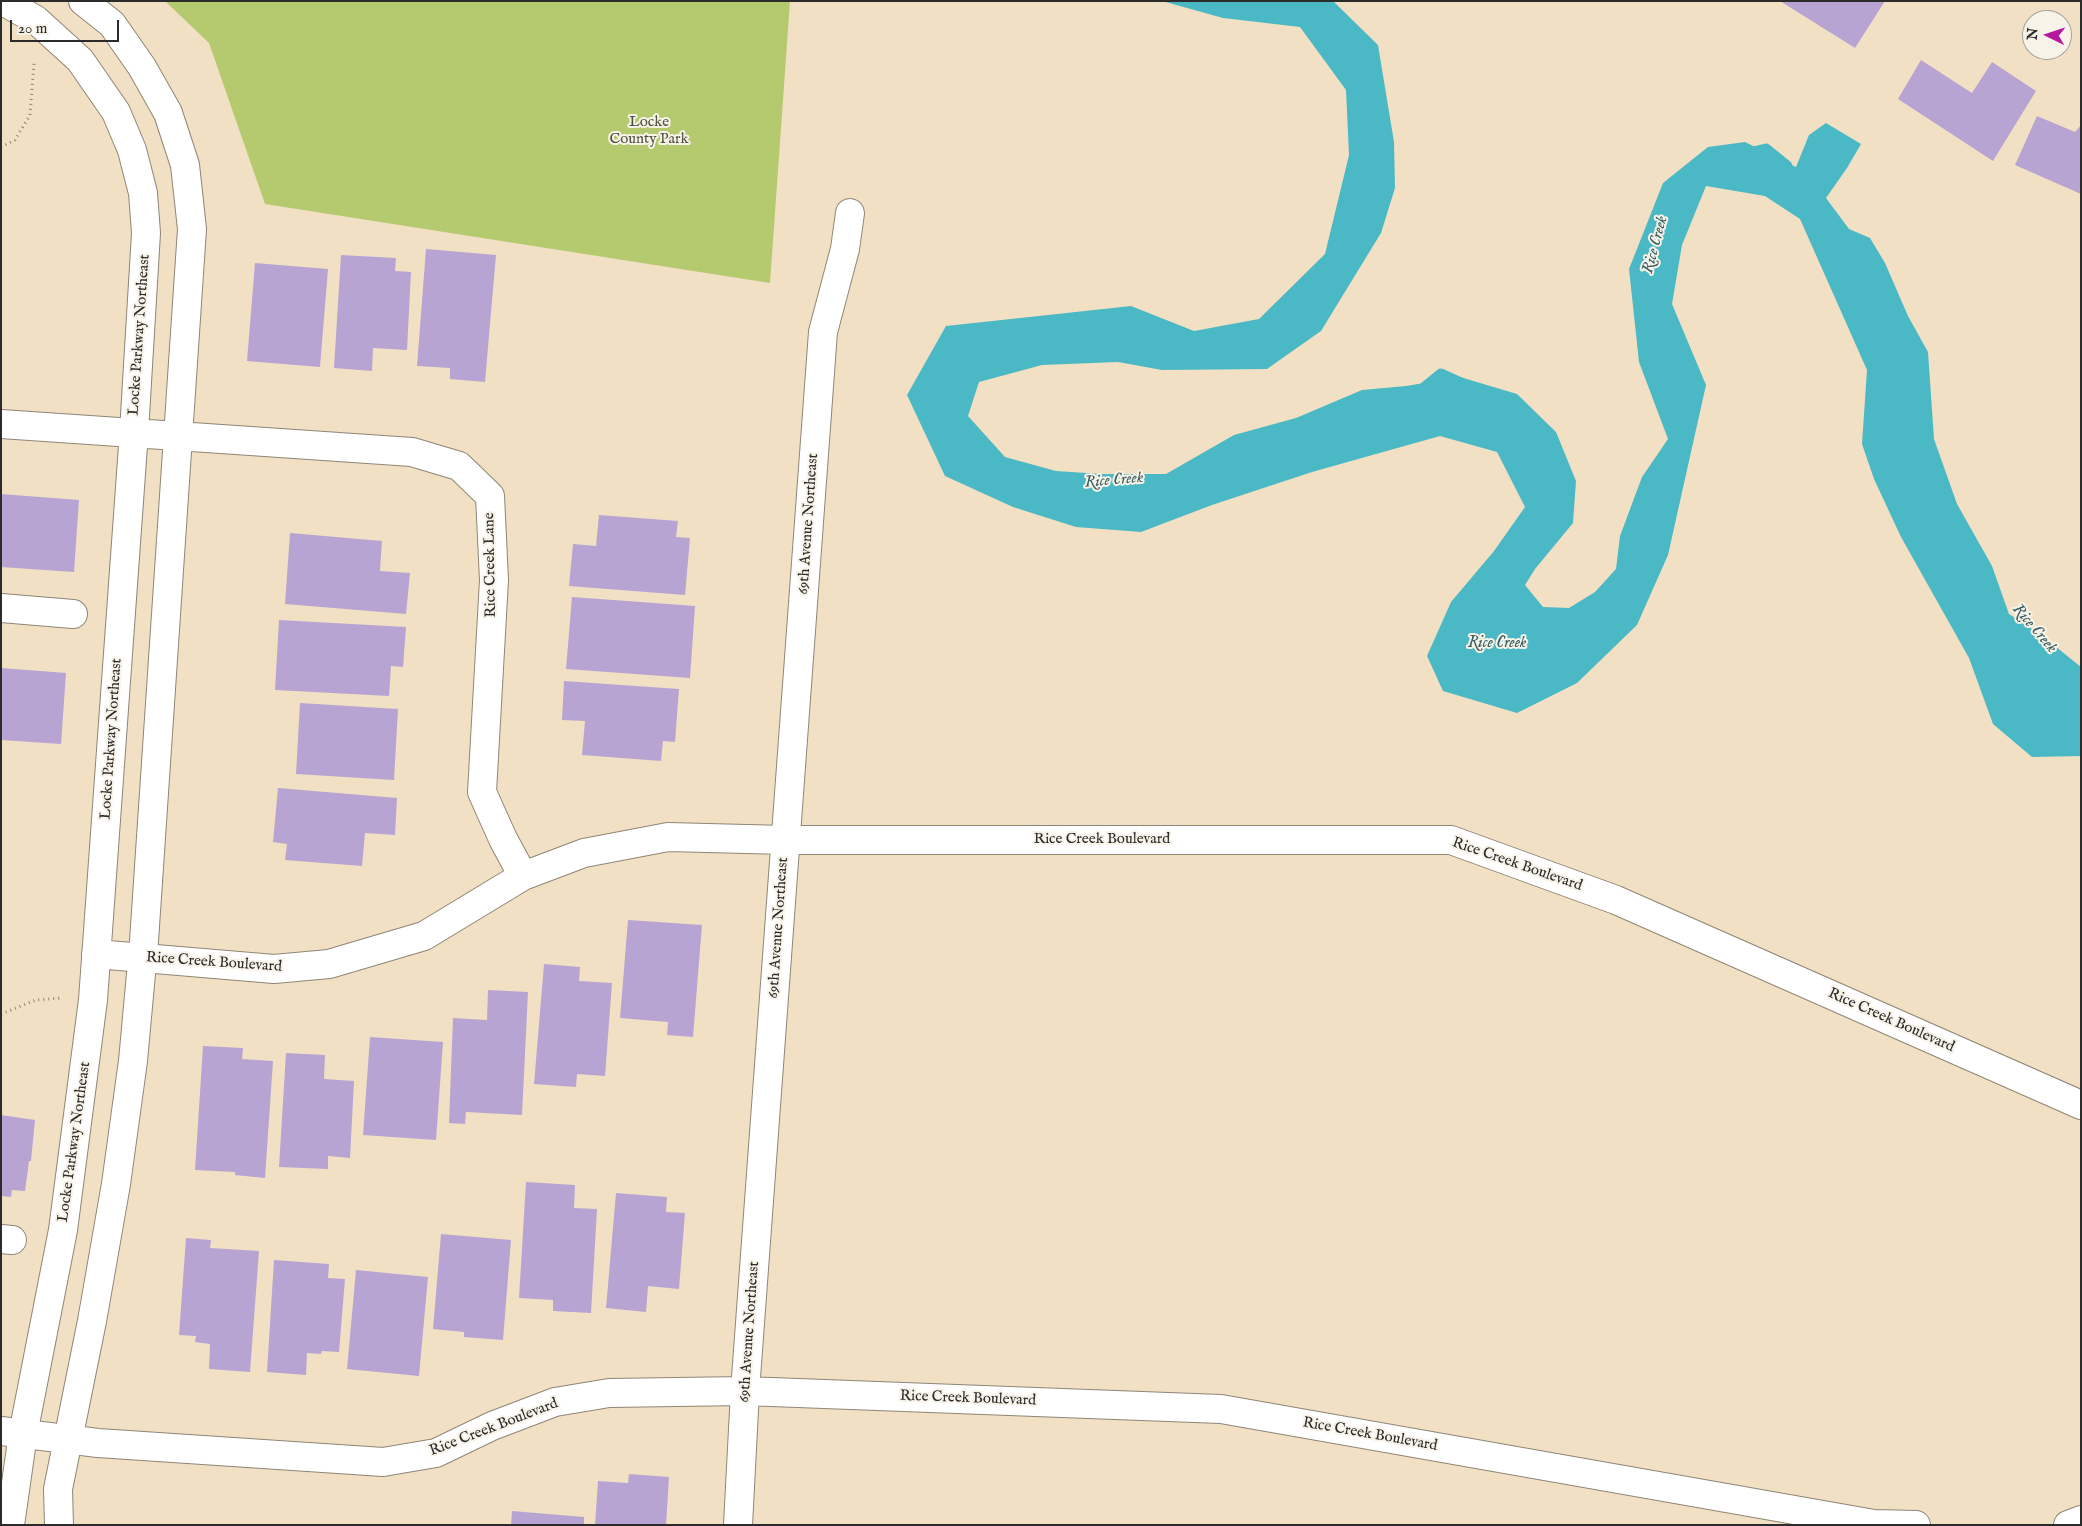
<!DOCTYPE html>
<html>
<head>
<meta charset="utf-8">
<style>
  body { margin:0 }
  #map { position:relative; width:2082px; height:1526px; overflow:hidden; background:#f1e0c3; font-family:"IM FELL English",serif }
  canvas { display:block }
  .frame { position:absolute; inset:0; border:2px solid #2b2b2b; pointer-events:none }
  .north { position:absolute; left:2022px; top:10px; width:50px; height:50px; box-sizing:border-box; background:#f7f3e8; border:1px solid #a5a39c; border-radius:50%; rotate:274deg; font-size:14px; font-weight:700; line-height:20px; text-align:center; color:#2b2b2b }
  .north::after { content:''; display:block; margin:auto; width:18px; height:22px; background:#b5179e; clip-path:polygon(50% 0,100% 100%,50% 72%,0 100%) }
  .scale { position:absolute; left:10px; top:20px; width:109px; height:22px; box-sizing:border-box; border:2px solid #2b2b2b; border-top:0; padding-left:6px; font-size:15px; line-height:18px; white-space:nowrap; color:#2b2b2b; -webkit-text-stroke:4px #f7f3e8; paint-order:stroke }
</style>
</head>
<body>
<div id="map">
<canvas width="2082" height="1526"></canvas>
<div class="frame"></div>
<div class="north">N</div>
<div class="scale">20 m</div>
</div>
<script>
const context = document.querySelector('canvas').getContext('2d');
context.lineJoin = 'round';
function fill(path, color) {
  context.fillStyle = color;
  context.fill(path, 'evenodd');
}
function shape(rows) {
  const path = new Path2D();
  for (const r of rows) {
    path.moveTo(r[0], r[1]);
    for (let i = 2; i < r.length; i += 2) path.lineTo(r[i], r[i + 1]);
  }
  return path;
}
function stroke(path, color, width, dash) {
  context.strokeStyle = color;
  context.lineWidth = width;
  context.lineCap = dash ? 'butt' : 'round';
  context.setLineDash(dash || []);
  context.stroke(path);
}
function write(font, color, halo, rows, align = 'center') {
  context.font = font + ' "IM FELL English",serif';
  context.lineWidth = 4;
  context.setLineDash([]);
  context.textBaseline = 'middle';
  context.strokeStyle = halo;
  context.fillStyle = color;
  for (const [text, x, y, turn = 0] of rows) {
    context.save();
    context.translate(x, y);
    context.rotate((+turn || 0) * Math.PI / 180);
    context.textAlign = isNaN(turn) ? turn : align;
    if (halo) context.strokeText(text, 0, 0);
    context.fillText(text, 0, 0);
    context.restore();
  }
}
fill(shape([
  [165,1,790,1,770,283,265,204,209,43]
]), '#b5ca6e');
fill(shape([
  [1162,1,1333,1,1378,45,1394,142,1395,188,1381,233,1321,331,1267,369,1162,370,1118,362,1042,365,979,382,968,416,1005,457,1056,471,1102,474,1166,474,1234,435,1296,418,1362,390,1406,386,1460,377,1517,394,1556,432,1576,481,1573,523,1535,569,1525,585,1543,607,1569,608,1595,592,1616,569,1620,536,1642,477,1668,439,1639,362,1629,269,1663,183,1708,147,1745,142,1796,167,1809,135,1826,123,1861,144,1847,168,1826,198,1849,229,1870,238,1885,263,1908,316,1928,352,1934,439,1957,504,1992,566,2009,614,2040,634,2081,667,2081,756,2032,757,1993,724,1969,658,1901,537,1874,479,1862,444,1867,370,1800,219,1765,196,1706,186,1682,245,1672,304,1706,385,1668,555,1637,625,1577,683,1517,713,1443,691,1427,656,1451,602,1494,551,1525,507,1497,452,1440,436,1312,472,1212,505,1141,532,1076,527,1013,507,945,476,907,395,946,326,1131,306,1194,331,1259,319,1325,254,1349,155,1346,90,1300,27,1223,18]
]), '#4bb9c5');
stroke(shape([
  [1749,153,1766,149,1787,166],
  [1420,391,1441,374,1463,384]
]), '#4bb9c5', 11);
fill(shape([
  [1780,1,1885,1,1855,48],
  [1921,60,1972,93,1992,62,2036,91,1993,161,1898,99],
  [2037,116,2075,132,2081,125,2081,194,2015,165],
  [426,249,496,255,485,382,450,379,450,368,417,366],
  [341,255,396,258,395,271,411,272,407,350,373,348,372,371,334,368],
  [255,263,328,269,320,367,247,361],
  [1,494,79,500,74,572,1,567],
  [599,515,678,521,676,537,690,538,685,595,569,586,573,544,596,546],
  [290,533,382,541,380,571,410,573,406,614,285,604],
  [572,597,695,606,690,678,566,669],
  [279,620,406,627,403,667,391,666,389,696,275,690],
  [1,668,66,673,61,744,1,740],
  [564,681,679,689,675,742,663,741,661,761,582,755,585,721,562,720],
  [300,703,398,709,394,780,296,774],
  [278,788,397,798,395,835,365,833,362,866,285,860,287,844,273,842],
  [628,920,702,925,693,1037,667,1035,668,1022,620,1018],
  [544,964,580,967,579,981,612,983,605,1076,577,1074,576,1087,534,1084],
  [488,990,528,992,522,1115,466,1112,465,1124,449,1123,453,1018,487,1020],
  [370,1037,443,1042,436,1140,363,1135],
  [203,1046,243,1048,242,1059,273,1061,265,1178,235,1175,235,1172,195,1170],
  [286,1053,325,1055,324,1079,354,1081,350,1158,328,1156,328,1169,279,1167],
  [1,1115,35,1120,31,1161,29,1161,25,1191,12,1190,11,1197,1,1196],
  [526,1182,575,1185,574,1208,597,1209,591,1313,553,1311,553,1300,519,1298],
  [616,1193,667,1197,666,1212,685,1213,679,1289,648,1286,646,1312,606,1308],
  [441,1234,511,1240,503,1340,464,1337,464,1332,433,1329],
  [186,1238,211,1240,210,1248,259,1251,250,1372,209,1369,210,1344,195,1342,196,1336,179,1335],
  [274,1260,329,1264,328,1278,345,1279,339,1352,322,1351,321,1354,307,1353,306,1375,267,1372],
  [356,1270,428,1277,419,1376,347,1369],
  [629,1474,669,1477,666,1525,595,1525,598,1481,628,1483],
  [512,1511,584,1517,584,1525,511,1525]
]), '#b7a4d3');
const minor = shape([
  [3,1,36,20,80,60,116,112,132,150,143,193,146,233,134,432,93,1000,63,1230,23,1434,10,1525],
  [1,424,412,452,459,466,490,496,494,580,482,792,503,839,523,876],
  [1,608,73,614],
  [96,954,274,969,329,964,424,936,523,876,584,853,668,837,786,840,1451,840,1616,900,2081,1105],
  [1,1239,12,1240],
  [1,1431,98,1443,383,1462,436,1453,492,1426,555,1402,609,1393,745,1391,1221,1409,1874,1524,1916,1525],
  [59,1525,58,1489,92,1321,116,1184,133,1061,144,941,192,229,185,165,168,113,142,67,112,24,83,1],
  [738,1525,745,1391,823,332,845,249,850,213],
  [2068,1525,2081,1520]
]);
stroke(minor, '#8e8677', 30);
stroke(shape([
  [1,147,15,140,30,115,34,63],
  [1,1014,36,1000,61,998]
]), '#8e8677', 3, [1, 4]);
stroke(minor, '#fff', 28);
write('15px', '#4e533c', '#f7f3e8', [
  ["Locke",649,123],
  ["County Park",649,140]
]);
write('15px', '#2b2b2b', '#f7f3e8', [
  ["Locke Parkway Northeast",140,335,-86],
  ["69th Avenue Northeast",809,524,-86],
  ["Rice Creek Lane",491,565,-91],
  ["Locke Parkway Northeast",112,739,-86],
  ["Rice Creek Boulevard",1102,840],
  ["Rice Creek Boulevard",1517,865,19],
  ["69th Avenue Northeast",779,928,-86],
  ["Rice Creek Boulevard",214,963,4],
  ["Rice Creek Boulevard",1891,1021,24],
  ["Locke Parkway Northeast",75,1142,-82],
  ["69th Avenue Northeast",750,1332,-86],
  ["Rice Creek Boulevard",968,1399,2],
  ["Rice Creek Boulevard",494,1428,-21],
  ["Rice Creek Boulevard",1370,1435,10]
]);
write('italic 16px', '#365d61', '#f7f3e8', [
  ["Rice Creek",1656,245,-75],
  ["Rice Creek",1114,481,-5],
  ["Rice Creek",2034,629,49],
  ["Rice Creek",1497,644]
]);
</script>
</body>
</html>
